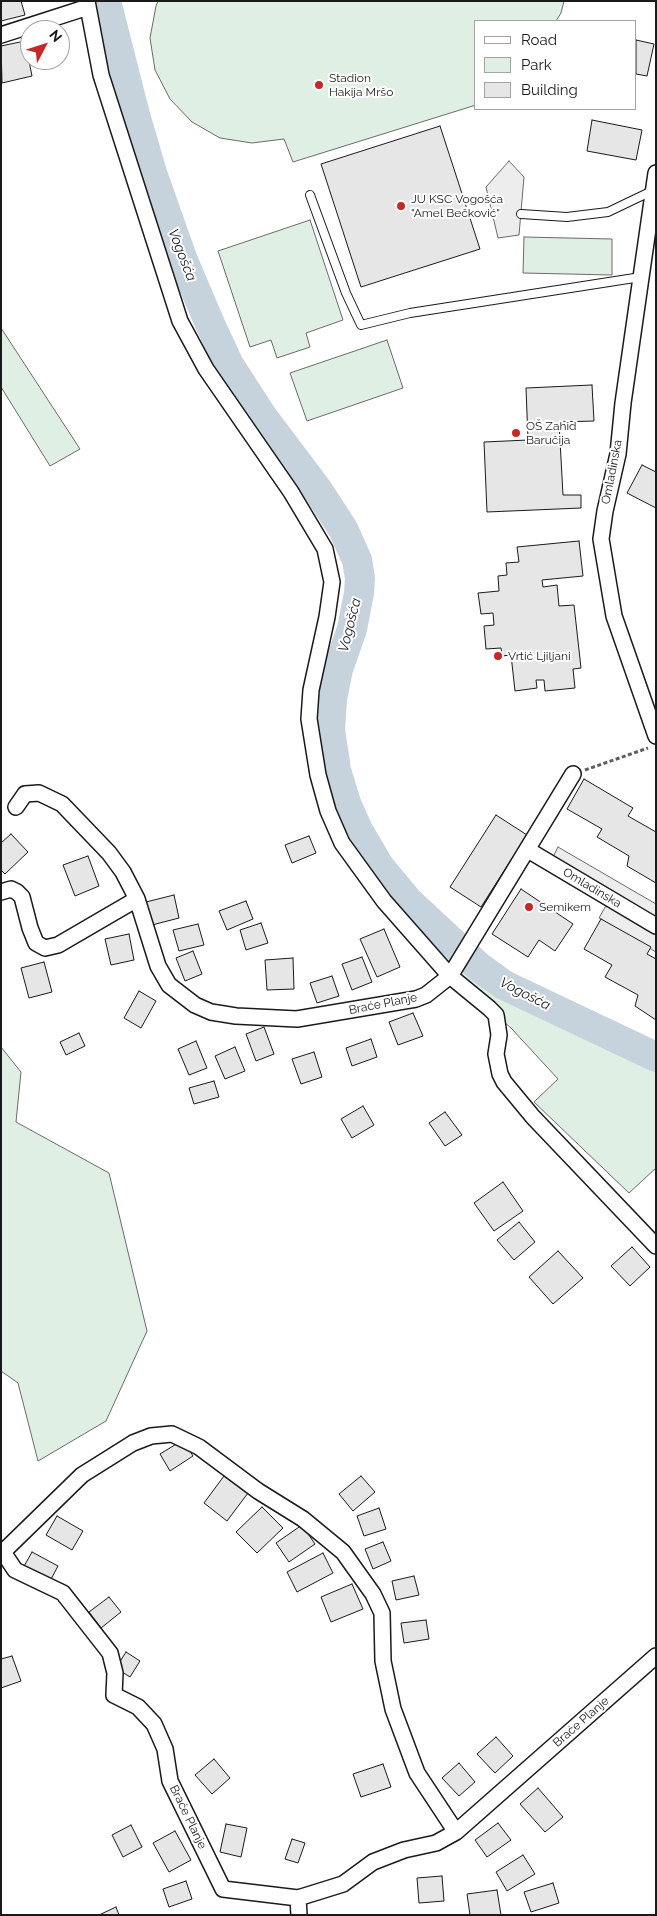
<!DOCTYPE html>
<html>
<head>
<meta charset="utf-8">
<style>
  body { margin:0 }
  #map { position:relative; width:657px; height:1916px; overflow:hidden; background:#fff; font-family:Raleway,sans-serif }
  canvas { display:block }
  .frame { position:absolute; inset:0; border:2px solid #1a1a1a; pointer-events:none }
  .legend { position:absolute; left:474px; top:20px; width:162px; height:90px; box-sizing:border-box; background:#fff; border:1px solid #a3a3a3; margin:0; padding:6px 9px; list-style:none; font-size:15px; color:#1a1a1a }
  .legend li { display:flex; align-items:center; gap:10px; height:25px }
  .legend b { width:25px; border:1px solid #a3a3a3 }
  .north { position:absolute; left:20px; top:20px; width:50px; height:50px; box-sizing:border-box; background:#fff; border:1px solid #a3a3a3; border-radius:50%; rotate:50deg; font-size:14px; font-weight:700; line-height:20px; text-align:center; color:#1a1a1a }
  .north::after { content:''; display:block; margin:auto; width:18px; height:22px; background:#c62828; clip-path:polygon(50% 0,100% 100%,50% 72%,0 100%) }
</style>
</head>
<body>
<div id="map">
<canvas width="657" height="1916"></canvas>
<div class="frame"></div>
<ul class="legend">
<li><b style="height:6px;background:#fff"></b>Road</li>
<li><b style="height:14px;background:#e0efe3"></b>Park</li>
<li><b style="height:14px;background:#e6e6e6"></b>Building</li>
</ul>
<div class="north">N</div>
</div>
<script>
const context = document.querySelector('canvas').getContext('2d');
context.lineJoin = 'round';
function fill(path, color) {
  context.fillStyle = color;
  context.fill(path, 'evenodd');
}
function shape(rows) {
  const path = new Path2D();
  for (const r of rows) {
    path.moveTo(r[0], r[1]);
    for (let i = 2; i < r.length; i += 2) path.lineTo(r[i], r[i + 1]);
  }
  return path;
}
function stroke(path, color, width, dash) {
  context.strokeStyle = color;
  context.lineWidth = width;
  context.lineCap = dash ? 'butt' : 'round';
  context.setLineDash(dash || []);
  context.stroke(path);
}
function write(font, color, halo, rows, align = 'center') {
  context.font = font + ' Raleway,sans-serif';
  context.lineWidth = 4;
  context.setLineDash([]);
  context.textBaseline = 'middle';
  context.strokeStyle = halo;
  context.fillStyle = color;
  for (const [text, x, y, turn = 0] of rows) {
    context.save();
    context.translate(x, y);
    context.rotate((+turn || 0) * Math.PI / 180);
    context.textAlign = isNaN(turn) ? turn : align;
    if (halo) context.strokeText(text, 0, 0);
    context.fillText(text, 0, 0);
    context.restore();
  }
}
const green = shape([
  [158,1,564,1,561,13,556,21,476,21,476,105,293,162,284,139,252,143,220,138,192,122,170,99,155,70,150,38,156,6,158,1],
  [310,220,343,320,306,333,310,347,277,358,271,340,250,347,218,251,310,220],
  [524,237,612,239,612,275,523,273,524,237],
  [1,328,80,449,50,466,1,387,1,328],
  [387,340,403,388,307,421,290,373,387,340],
  [346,803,358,830,379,866,409,902,479,967,504,985,656,1057,656,1168,629,1193,534,1102,558,1079,511,1028,496,1015,384,901,328,811,346,803],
  [1,1047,21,1072,16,1122,109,1173,147,1331,106,1421,38,1461,18,1383,1,1371,1,1047]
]);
fill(green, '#e0efe3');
stroke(green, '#6a6a6a', 1);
const parking = shape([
  [509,161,524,177,519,235,498,238,486,187,509,161],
  [558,847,656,904,656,920,552,859,558,847],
  [608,902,656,931,656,952,599,918,608,902]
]);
fill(parking, '#ededed');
stroke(parking, '#6a6a6a', 1);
stroke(shape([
  [106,1,135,115,152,173,182,258,210,324,229,365,262,416,317,489,343,529,357,560,360,578,359,593,352,629,338,669,332,699,330,730,336,770,346,803,358,830,379,866,409,902,479,967,504,985,656,1057]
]), '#c6d2dc', 30);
const building = shape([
  [1,1,21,1,25,15,1,21,1,1],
  [636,40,654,44,647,76,636,74,636,40],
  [25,41,32,76,2,83,1,46,25,41],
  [592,120,642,130,636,160,587,151,592,120],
  [440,126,480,249,361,287,321,164,440,126],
  [592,385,594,421,559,422,563,495,581,495,581,508,487,512,484,442,528,440,526,388,592,385],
  [642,465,656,472,656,508,627,493,642,465],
  [579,541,583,576,542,580,543,587,557,585,559,606,574,605,581,668,573,669,575,688,545,691,544,680,536,680,537,688,515,691,511,655,502,656,501,648,486,649,484,626,494,625,493,613,481,614,478,593,499,591,498,576,507,575,506,563,519,562,517,547,579,541],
  [584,779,633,808,628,816,656,832,656,883,627,866,629,856,597,837,602,829,567,809,584,779],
  [496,815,527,835,481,907,450,887,496,815],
  [11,834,28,852,5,874,1,870,1,843,11,834],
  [309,836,316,853,292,863,285,845,309,836],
  [88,856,99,886,75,896,63,865,88,856],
  [521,889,573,924,555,951,539,940,528,957,492,934,521,889],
  [174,895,179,918,152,925,146,902,174,895],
  [246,901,253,919,227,930,219,911,246,901],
  [601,919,651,947,647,954,656,959,656,1020,635,1006,638,995,605,977,612,965,584,949,601,919],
  [261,923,268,943,246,950,240,930,261,923],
  [198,924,204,945,179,951,173,930,198,924],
  [384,929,400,967,377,977,360,939,384,929],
  [129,934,134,960,111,965,105,939,129,934],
  [193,951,202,974,185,981,176,958,193,951],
  [362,957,372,982,352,990,342,964,362,957],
  [293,958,294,989,267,990,265,960,293,958],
  [44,962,52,992,29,998,21,968,44,962],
  [332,976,339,996,317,1003,310,983,332,976],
  [139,991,156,1001,141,1028,124,1018,139,991],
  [413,1013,423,1036,398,1045,389,1022,413,1013],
  [264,1027,274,1054,256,1061,246,1034,264,1027],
  [79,1033,85,1046,66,1055,60,1042,79,1033],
  [371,1039,377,1057,352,1066,346,1048,371,1039],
  [196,1041,207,1068,189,1075,178,1049,196,1041],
  [235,1047,245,1071,225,1079,215,1056,235,1047],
  [314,1052,322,1077,301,1084,292,1059,314,1052],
  [214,1081,219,1097,194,1104,189,1088,214,1081],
  [363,1106,374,1125,352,1138,341,1119,363,1106],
  [445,1112,462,1135,445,1146,429,1123,445,1112],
  [503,1182,523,1211,494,1231,474,1203,503,1182],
  [519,1222,535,1242,514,1260,497,1240,519,1222],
  [632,1247,650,1267,630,1286,611,1266,632,1247],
  [558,1251,583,1278,553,1304,529,1277,558,1251],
  [183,1440,193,1456,170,1471,160,1454,183,1440],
  [224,1476,248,1493,227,1521,204,1503,224,1476],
  [361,1476,375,1492,353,1511,339,1494,361,1476],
  [262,1507,283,1528,257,1553,236,1532,262,1507],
  [379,1508,386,1529,364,1536,357,1516,379,1508],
  [57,1516,83,1531,72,1550,46,1535,57,1516],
  [302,1525,315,1544,289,1562,276,1543,302,1525],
  [383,1542,391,1561,373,1569,365,1549,383,1542],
  [32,1552,58,1566,49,1583,23,1568,32,1552],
  [323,1553,333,1573,297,1592,287,1572,323,1553],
  [414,1576,419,1595,396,1600,392,1581,414,1576],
  [352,1584,363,1609,331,1622,321,1597,352,1584],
  [109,1597,121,1612,101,1628,89,1612,109,1597],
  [426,1620,429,1639,404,1643,401,1623,426,1620],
  [126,1652,140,1661,130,1677,116,1668,126,1652],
  [12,1656,21,1681,1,1688,1,1659,12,1656],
  [496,1737,513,1756,495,1773,477,1754,496,1737],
  [214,1759,230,1778,212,1794,195,1775,214,1759],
  [459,1763,475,1782,459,1796,442,1778,459,1763],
  [383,1764,391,1787,361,1797,353,1774,383,1764],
  [538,1788,563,1817,545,1832,520,1804,538,1788],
  [498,1823,511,1840,487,1857,475,1840,498,1823],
  [226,1824,247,1828,241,1857,220,1852,226,1824],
  [131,1825,142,1847,123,1857,112,1835,131,1825],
  [175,1831,191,1860,169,1872,153,1843,175,1831],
  [292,1839,305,1843,298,1863,285,1859,292,1839],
  [523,1855,535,1874,507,1891,496,1872,523,1855],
  [442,1876,444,1901,419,1903,417,1878,442,1876],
  [186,1881,192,1899,169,1907,163,1889,186,1881],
  [553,1883,559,1903,531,1912,524,1892,553,1883],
  [497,1890,501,1915,470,1915,467,1894,497,1890],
  [116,1907,119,1915,99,1915,116,1907]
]);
fill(building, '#e6e6e6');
stroke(building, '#1a1a1a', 1);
const service = shape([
  [310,195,346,293,361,325,410,313,641,277],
  [521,214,567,217,608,212,654,190]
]);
const minor = shape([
  [87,1,101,75,180,321,206,369,291,492,325,549,332,582,327,617,311,690,309,719,318,775,328,811,342,843,384,901,450,976,489,1008,496,1015,499,1035,496,1054,500,1074,504,1082,533,1117,656,1246],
  [1,35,88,7],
  [656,173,623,403,618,454,605,511,601,539,614,616,656,736],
  [16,807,25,794,39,793,62,804,109,853,123,872,137,899,158,966,169,985,195,1005,211,1012,236,1016,297,1019,416,999,426,995,450,976,573,774],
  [528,850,656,926],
  [1,892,11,889,17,892,22,897,30,928,36,943,45,948,58,945,137,899],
  [456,1832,417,1773,393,1709,383,1661,382,1613,373,1594,343,1552,303,1519,258,1491,199,1447,172,1434,151,1436,133,1443,82,1475,3,1552,15,1570,63,1593,110,1653,115,1673,114,1695,138,1707,154,1724,165,1749,170,1781,223,1889,298,1898,343,1884,373,1862,404,1850,436,1843,456,1832,656,1656],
  [298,1898,299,1915]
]);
stroke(service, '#1a1a1a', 10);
stroke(minor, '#1a1a1a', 18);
stroke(shape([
  [585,770,648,748]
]), '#5f5f5f', 3, [4, 2.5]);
stroke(service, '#fff', 8);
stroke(minor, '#fff', 15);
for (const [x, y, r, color] of [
  [319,85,5,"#c62828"],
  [401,206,5,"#c62828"],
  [516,433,5,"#c62828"],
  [498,656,5,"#c62828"],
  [529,907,5,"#c62828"]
]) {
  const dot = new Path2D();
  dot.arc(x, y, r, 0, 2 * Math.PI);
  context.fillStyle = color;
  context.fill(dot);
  stroke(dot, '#fff', 2);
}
write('12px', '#1a1a1a', '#fff', [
  ["Stadion",329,78],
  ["Hakija Mršo",329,92],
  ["JU KSC Vogošća",411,199],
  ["\"Amel Bečković\"",411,213],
  ["OŠ Zahid",526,426],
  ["Baručija",526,440],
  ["Vrtić Ljiljani",508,656],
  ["Semikem",539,907]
], 'left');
write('12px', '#1a1a1a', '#fff', [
  ["Omladinska",612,472,-79],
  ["Omladinska",592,888,31],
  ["Braće Planje",383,1004,-11],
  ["Braće Planje",581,1722,-41],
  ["Braće Planje",188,1817,64]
]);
write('italic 14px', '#1a1a1a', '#fff', [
  ["Vogošća",182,255,69],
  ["Vogošća",350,625,-76],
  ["Vogošća",525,994,27]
]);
</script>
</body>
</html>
